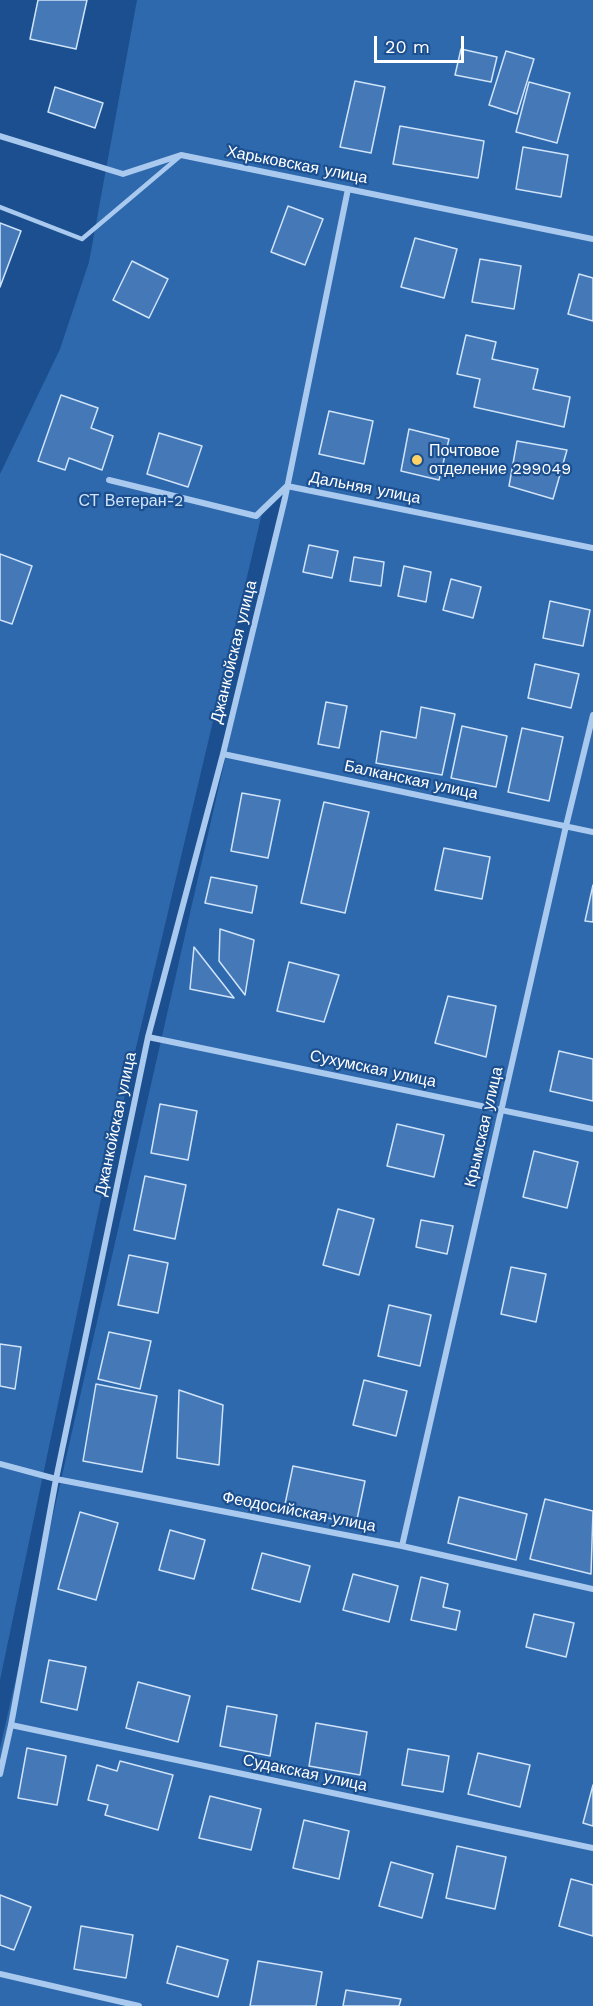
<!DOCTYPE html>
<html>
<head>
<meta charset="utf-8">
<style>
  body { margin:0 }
  #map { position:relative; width:593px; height:2006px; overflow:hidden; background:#1b4f8f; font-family:"Work Sans",sans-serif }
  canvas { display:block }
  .scale { position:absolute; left:374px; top:36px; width:90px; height:27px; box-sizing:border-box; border:3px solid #fff; border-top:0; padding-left:8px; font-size:18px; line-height:21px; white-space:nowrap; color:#fff; -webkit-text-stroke:4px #1b4f8f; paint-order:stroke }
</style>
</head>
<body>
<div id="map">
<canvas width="593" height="2006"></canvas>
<div class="scale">20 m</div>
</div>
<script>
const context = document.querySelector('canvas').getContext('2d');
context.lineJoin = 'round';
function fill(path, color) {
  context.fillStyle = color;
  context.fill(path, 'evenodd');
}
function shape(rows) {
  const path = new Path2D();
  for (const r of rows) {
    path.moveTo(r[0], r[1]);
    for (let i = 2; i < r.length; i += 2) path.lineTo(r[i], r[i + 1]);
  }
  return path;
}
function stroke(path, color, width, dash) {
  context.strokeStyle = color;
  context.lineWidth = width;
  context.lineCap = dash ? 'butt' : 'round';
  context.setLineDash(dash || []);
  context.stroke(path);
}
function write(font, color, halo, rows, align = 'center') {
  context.font = font + ' "Work Sans",sans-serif';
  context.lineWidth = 4.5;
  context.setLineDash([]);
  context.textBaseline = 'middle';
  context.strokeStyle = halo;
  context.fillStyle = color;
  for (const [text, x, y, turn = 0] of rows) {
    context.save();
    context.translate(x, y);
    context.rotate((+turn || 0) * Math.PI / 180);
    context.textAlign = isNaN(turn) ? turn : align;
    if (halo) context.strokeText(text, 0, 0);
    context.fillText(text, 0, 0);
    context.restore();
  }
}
fill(shape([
  [137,0,593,0,593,2006,0,2006,0,1748,287,487,263,509,106,1175,0,1680,0,474,60,349,89,262]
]), '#2e69ad');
const building = shape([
  [38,0,87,0,76,49,30,39,38,0],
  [461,49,497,57,491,82,455,75,461,49],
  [506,51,534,59,517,114,489,105,506,51],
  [355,81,385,87,371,153,340,147,355,81],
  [529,82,570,93,557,143,516,132,529,82],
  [55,87,103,103,95,128,48,112,55,87],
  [400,126,484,141,478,178,393,164,400,126],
  [523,147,568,155,561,197,516,189,523,147],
  [288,206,323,219,305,265,271,252,288,206],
  [0,223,21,231,0,287,0,223],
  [415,238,457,249,444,298,401,287,415,238],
  [480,259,521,266,514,309,472,302,480,259],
  [132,261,168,279,149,318,113,300,132,261],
  [579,274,593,278,593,321,568,314,579,274],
  [466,335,496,342,492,359,538,369,533,389,570,397,564,427,474,407,480,379,457,374,466,335],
  [61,395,98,408,91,428,113,436,102,470,69,458,65,470,38,461,61,395],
  [329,411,373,421,364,464,319,454,329,411],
  [409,429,449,439,439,480,401,471,409,429],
  [159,433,202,446,188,487,147,474,159,433],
  [517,441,567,450,553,499,509,486,517,441],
  [309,545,338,551,332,578,303,572,309,545],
  [0,554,32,566,12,624,0,620,0,554],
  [354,557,384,562,381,586,350,581,354,557],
  [404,566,431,572,426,602,398,596,404,566],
  [451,579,481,587,473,618,443,610,451,579],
  [550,601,590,610,583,646,543,638,550,601],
  [535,664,579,674,571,708,528,698,535,664],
  [326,702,347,706,339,748,318,744,326,702],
  [421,707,455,714,442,775,376,763,381,731,416,738,421,707],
  [462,726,507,736,496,787,451,778,462,726],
  [522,728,563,737,549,801,508,792,522,728],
  [242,793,280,800,268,858,231,851,242,793],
  [324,802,369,812,345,913,301,903,324,802],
  [444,848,490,857,482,899,435,890,444,848],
  [211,877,257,886,252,913,205,903,211,877],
  [593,885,593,922,585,921,593,885],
  [220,929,254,940,245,995,219,961,220,929],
  [194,947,234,998,190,989,194,947],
  [289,962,339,975,324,1022,277,1011,289,962],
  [448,996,496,1006,486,1057,435,1043,448,996],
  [559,1051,593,1059,593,1101,550,1091,559,1051],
  [160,1104,197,1111,188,1160,151,1153,160,1104],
  [397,1124,444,1135,434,1177,387,1166,397,1124],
  [534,1151,578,1162,567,1208,523,1197,534,1151],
  [145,1176,186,1185,175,1239,134,1230,145,1176],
  [338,1209,374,1219,359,1275,323,1265,338,1209],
  [421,1220,453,1226,447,1254,416,1247,421,1220],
  [129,1255,168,1263,158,1313,118,1305,129,1255],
  [511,1267,546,1274,536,1322,501,1314,511,1267],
  [389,1305,431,1315,420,1366,378,1356,389,1305],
  [109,1332,151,1341,140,1389,98,1379,109,1332],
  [0,1344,21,1347,15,1389,0,1386,0,1344],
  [364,1380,407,1391,396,1436,353,1425,364,1380],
  [96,1384,157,1396,142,1472,83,1461,96,1384],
  [179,1390,223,1405,219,1465,177,1458,179,1390],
  [293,1466,365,1481,356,1524,284,1509,293,1466],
  [459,1497,527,1514,516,1560,448,1543,459,1497],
  [545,1499,593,1511,591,1574,530,1559,545,1499],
  [80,1512,118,1523,96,1600,58,1589,80,1512],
  [170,1530,205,1540,194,1579,159,1570,170,1530],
  [262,1553,310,1566,300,1602,252,1589,262,1553],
  [353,1574,398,1586,389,1622,343,1610,353,1574],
  [421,1577,448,1584,443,1607,460,1611,456,1630,411,1620,421,1577],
  [534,1614,574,1623,566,1657,526,1647,534,1614],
  [49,1660,86,1667,77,1710,41,1702,49,1660],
  [138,1682,190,1696,178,1742,126,1728,138,1682],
  [227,1706,277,1715,270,1756,220,1746,227,1706],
  [316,1723,367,1732,360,1775,309,1766,316,1723],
  [27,1748,66,1756,57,1805,18,1798,27,1748],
  [408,1749,449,1756,443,1792,402,1785,408,1749],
  [478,1753,530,1765,520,1807,468,1794,478,1753],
  [120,1761,173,1775,158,1830,105,1815,108,1805,88,1800,97,1765,117,1771,120,1761],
  [593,1785,593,1826,583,1823,593,1785],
  [210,1796,261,1809,251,1850,199,1838,210,1796],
  [304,1820,349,1831,339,1879,293,1868,304,1820],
  [457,1846,506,1857,495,1909,446,1898,457,1846],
  [391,1862,433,1874,422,1918,379,1906,391,1862],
  [571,1879,593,1885,593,1936,559,1926,571,1879],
  [0,1895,31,1907,14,1950,0,1945,0,1895],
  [81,1926,133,1935,126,1978,74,1969,81,1926],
  [177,1946,228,1960,218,1997,167,1983,177,1946],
  [258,1961,322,1972,316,2006,250,2006,258,1961],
  [346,1990,401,1999,399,2006,343,2006,346,1990]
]);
fill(building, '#4478b7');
stroke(building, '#cfe3fa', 1.5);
stroke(shape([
  [0,207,82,239,179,157]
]), '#a9c9ee', 4.5);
stroke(shape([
  [0,136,123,174,181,155,593,239],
  [109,480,256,516,287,486,593,548],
  [223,754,593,832],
  [148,1037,593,1129],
  [0,1464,56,1479,402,1546,593,1589],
  [402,1546,566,826,593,715],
  [11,1725,593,1848],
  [0,1774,11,1725,56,1479,148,1037,223,754,285,498,348,189],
  [0,1974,139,2006]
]), '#a9c9ee', 6);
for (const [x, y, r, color] of [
  [417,460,6,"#ffd166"]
]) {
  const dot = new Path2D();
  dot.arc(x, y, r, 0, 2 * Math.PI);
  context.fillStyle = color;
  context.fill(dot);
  stroke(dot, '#1b4f8f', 2);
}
write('16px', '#fff', '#1b4f8f', [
  ["Харьковская улица",297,165,11],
  ["Дальняя улица",365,488,11],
  ["Джанкойская улица",234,652,-76],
  ["Балканская улица",411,780,12],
  ["Сухумская улица",373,1069,12],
  ["Джанкойская улица",116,1124,-78],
  ["Крымская улица",484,1127,-77],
  ["Феодосийская улица",299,1512,11],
  ["Судакская улица",305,1773,12]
]);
write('16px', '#fff', '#1b4f8f', [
  ["Почтовое",429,451],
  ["отделение 299049",429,469]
], 'left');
write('16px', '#cfe3fa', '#1b4f8f', [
  ["СТ Ветеран-2",131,501]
]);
</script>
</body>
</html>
